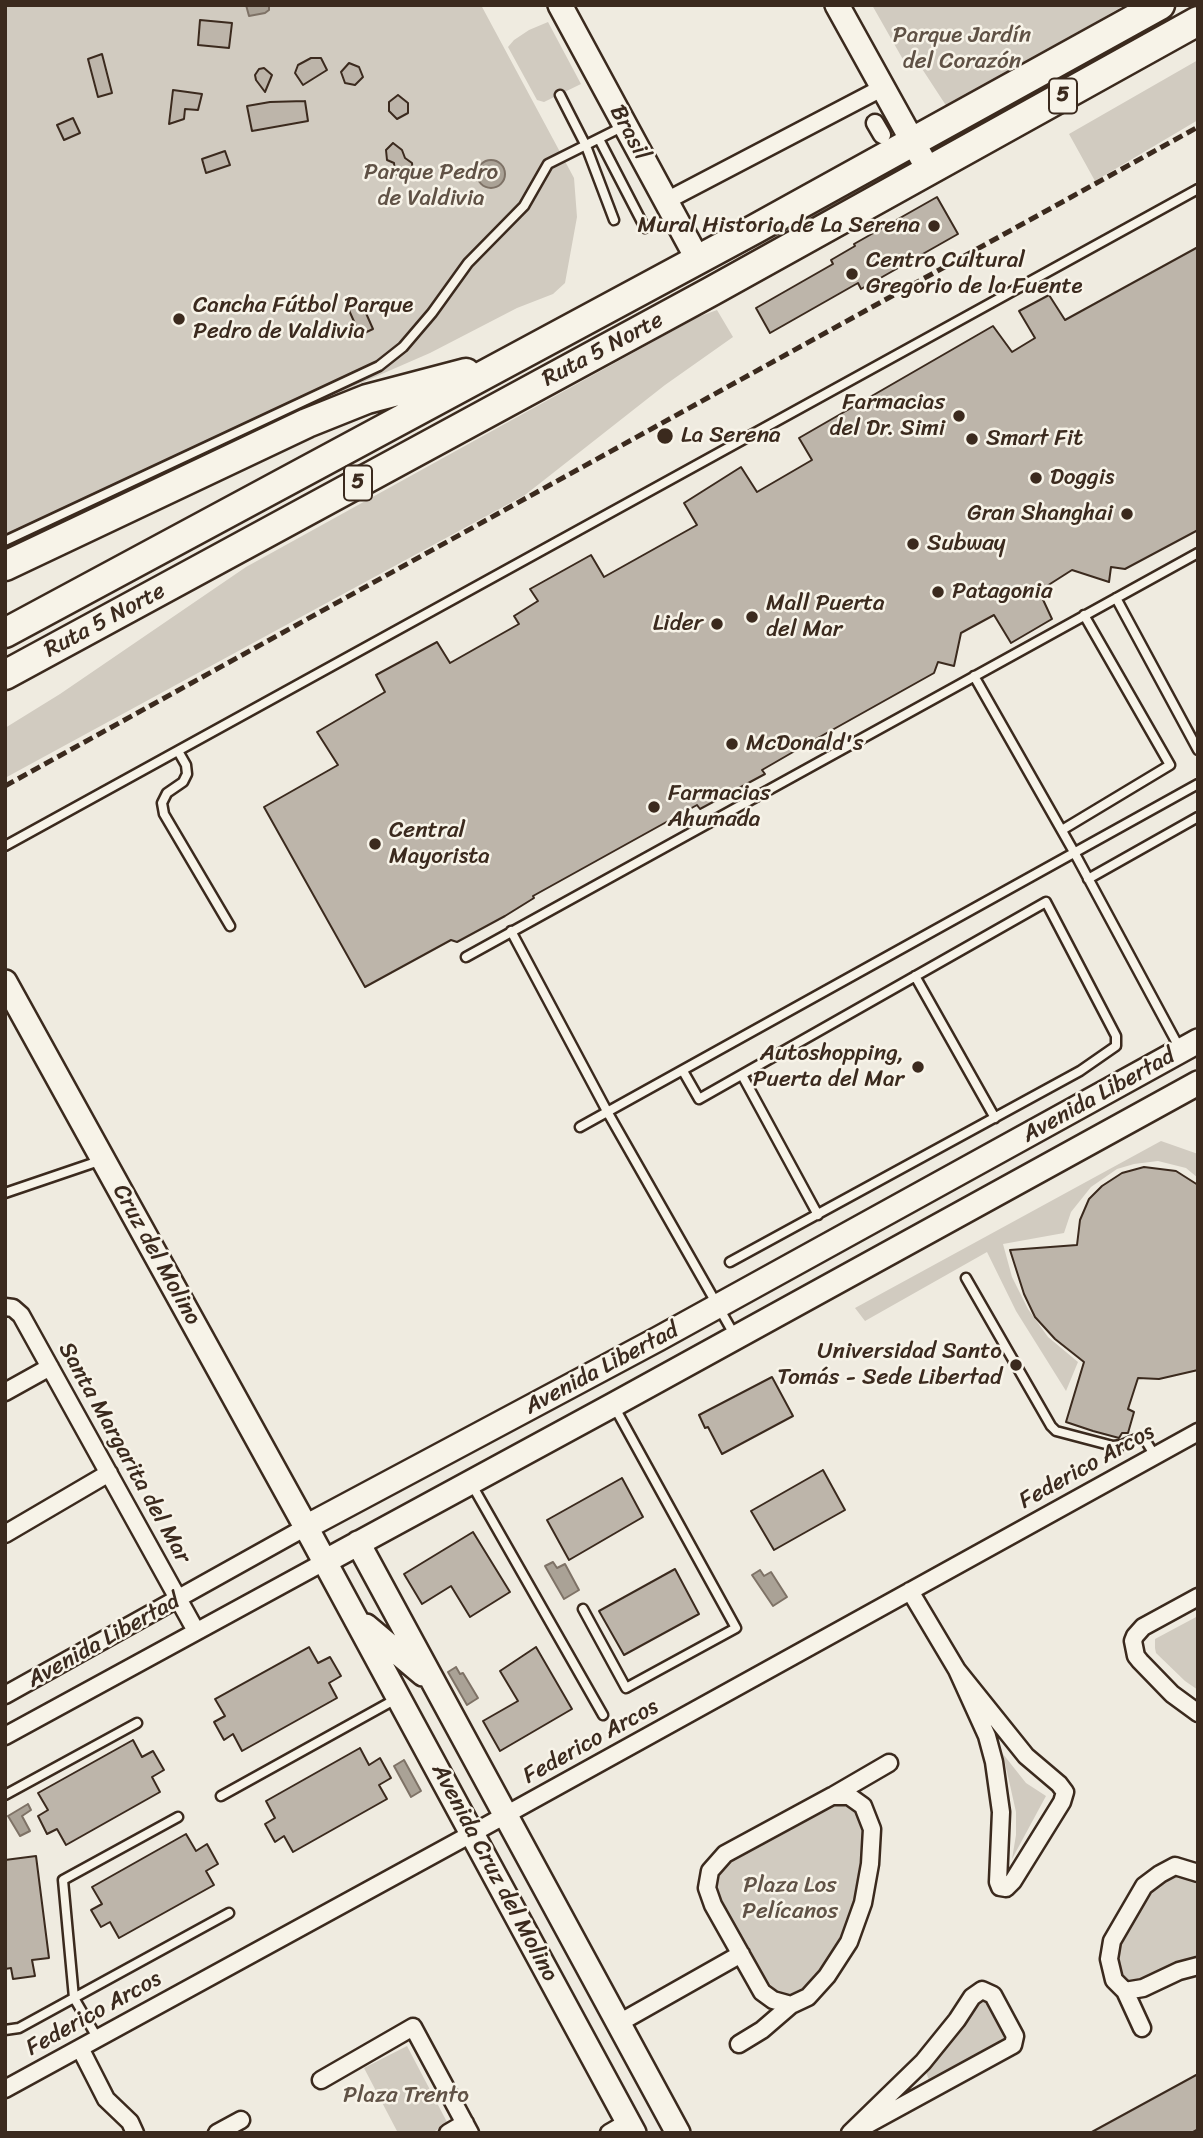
<!DOCTYPE html>
<html>
<head>
<meta charset="utf-8">
<style>
  body { margin:0 }
  #map { position:relative; width:1203px; height:2138px; overflow:hidden; background:#efebe0; font-family:Sriracha,sans-serif }
  canvas { display:block }
  .frame { position:absolute; inset:0; border:7px solid #3b2a1e; pointer-events:none }
</style>
</head>
<body>
<div id="map">
<canvas width="1203" height="2138"></canvas>
<div class="frame"></div>
</div>
<script>
const context = document.querySelector('canvas').getContext('2d');
context.lineJoin = 'round';
function fill(path, color) {
  context.fillStyle = color;
  context.fill(path, 'evenodd');
}
function shape(rows) {
  const path = new Path2D();
  for (const r of rows) {
    if (r.length === 3) {
      path.moveTo(r[0] + r[2], r[1]);
      path.arc(r[0], r[1], r[2], 0, 2 * Math.PI);
      continue;
    }
    path.moveTo(r[0], r[1]);
    for (let i = 2; i < r.length; i += 2) path.lineTo(r[i], r[i + 1]);
  }
  return path;
}
function stroke(path, color, width, dash) {
  context.strokeStyle = color;
  context.lineWidth = width;
  context.lineCap = dash ? 'butt' : 'round';
  context.setLineDash(dash || []);
  context.stroke(path);
}
function write(font, color, halo, rows, align = 'center') {
  context.font = font + ' Sriracha,sans-serif';
  context.lineWidth = 5;
  context.setLineDash([]);
  context.textBaseline = 'middle';
  context.strokeStyle = halo;
  context.fillStyle = color;
  for (const [text, x, y, turn = 0] of rows) {
    context.save();
    context.translate(x, y);
    context.rotate((+turn || 0) * Math.PI / 180);
    context.textAlign = isNaN(turn) ? turn : align;
    if (halo) context.strokeText(text, 0, 0);
    context.fillText(text, 0, 0);
    context.restore();
  }
}
fill(shape([
  [5,5,481,5,574,178,577,217,565,283,553,294,517,308,430,353,345,390,5,553],
  [872,5,1125,5,947,107,915,58,905,63],
  [548,22,581,84,544,102,537,100,508,47,514,40,529,30],
  [1198,60,1198,120,1095,181,1069,134],
  [717,310,733,337,665,385,525,495,5,778,5,728,60,694,246,567,698,317],
  [1161,1141,1198,1154,1198,1178,1186,1168,1158,1161,1134,1164,1117,1169,1091,1187,1071,1212,1064,1233,1003,1244,1012,1277,1028,1309,1048,1337,1078,1362,1066,1391,1016,1311,987,1252,865,1321,855,1308],
  [1198,1616,1198,1690,1185,1681,1156,1653,1155,1648,1155,1639],
  [1003,1754,1026,1783,1046,1796,1012,1859,1016,1835,1016,1812],
  [833,1801,848,1801,859,1809,867,1830,865,1864,846,1938,805,1993,790,2000,766,1988,712,1888,715,1873,728,1859],
  [1176,1871,1198,1878,1198,1961,1141,1983,1126,1986,1118,1977,1114,1959,1117,1943,1148,1890],
  [980,1997,987,1999,1007,2034,1008,2042,930,2083,926,2072,927,2066,957,2033,973,2004],
  [407,2046,448,2124,431,2133,398,2133,364,2068]
]), '#d1cbc0');
const water = shape([
  [246,5,269,5,269,10,265,13,249,16,246,5],
  [491,174,14],
  [553,1562,557,1568,565,1564,579,1590,564,1599,545,1566,553,1562],
  [760,1570,764,1576,771,1572,787,1597,773,1606,752,1575,760,1570],
  [456,1667,460,1674,463,1673,478,1698,467,1705,448,1672,456,1667],
  [404,1760,421,1791,411,1797,394,1766,404,1760],
  [28,1804,31,1810,22,1816,30,1831,20,1836,8,1816,28,1804]
]);
fill(water, '#aaa296');
stroke(water, '#7e7266', 2);
const building = shape([
  [200,20,232,23,229,48,198,45,200,20],
  [102,54,112,93,98,97,88,59,102,54],
  [311,58,321,58,327,70,303,85,295,73,298,65,311,58],
  [349,63,359,67,363,77,355,85,345,83,341,72,349,63],
  [264,68,272,75,265,92,256,80,255,75,259,69,264,68],
  [173,90,202,94,198,110,185,109,184,119,169,124,173,90],
  [398,95,408,103,408,113,397,119,389,111,389,102,398,95],
  [305,101,308,121,252,131,247,106,270,102,305,101],
  [73,118,80,133,64,140,57,125,73,118],
  [393,143,402,150,405,158,412,163,413,173,403,179,395,174,394,163,387,160,386,150,393,143],
  [225,151,230,165,206,173,202,159,225,151],
  [937,197,958,234,861,289,858,283,770,333,756,308,833,264,831,260,855,246,854,244,937,197],
  [1198,247,1198,530,1125,569,1111,567,1109,582,1072,570,1039,591,1052,619,1011,643,994,615,961,633,954,666,938,662,934,673,800,748,762,770,765,774,700,809,697,805,661,825,533,896,534,898,505,916,457,942,451,940,365,987,264,807,338,765,317,732,385,692,376,675,437,642,450,663,519,624,514,616,538,601,530,589,591,555,604,577,697,525,684,503,741,467,757,492,812,460,799,438,993,326,1012,352,1035,338,1019,311,1049,295,1065,320,1198,247],
  [361,302,373,329,360,335,348,308,361,302],
  [1144,1167,1176,1171,1198,1185,1198,1370,1159,1379,1138,1378,1128,1409,1134,1412,1128,1433,1122,1433,1119,1438,1093,1431,1066,1422,1084,1362,1055,1339,1035,1317,1024,1294,1010,1250,1077,1245,1080,1220,1089,1199,1102,1186,1122,1173,1144,1167],
  [772,1377,793,1416,722,1454,708,1427,705,1428,699,1415,772,1377],
  [823,1470,845,1510,774,1550,751,1511,823,1470],
  [622,1478,643,1517,569,1560,547,1520,622,1478],
  [473,1532,510,1592,470,1617,451,1586,422,1604,404,1574,473,1532],
  [675,1569,699,1614,624,1655,599,1611,675,1569],
  [309,1647,318,1663,330,1657,341,1676,329,1683,337,1698,242,1751,233,1734,224,1740,214,1722,225,1716,215,1699,309,1647],
  [536,1647,572,1709,500,1751,483,1721,518,1701,500,1671,536,1647],
  [133,1740,142,1757,153,1751,164,1770,152,1777,160,1792,66,1845,57,1829,47,1834,38,1816,48,1810,38,1793,133,1740],
  [360,1748,369,1765,380,1758,391,1778,379,1785,387,1799,293,1852,284,1836,275,1842,265,1824,275,1818,266,1801,360,1748],
  [186,1834,196,1851,207,1844,218,1864,206,1871,214,1885,119,1938,110,1922,101,1927,91,1910,102,1904,92,1887,186,1834],
  [36,1856,49,1958,32,1960,35,1976,13,1979,11,1968,5,1969,5,1860,36,1856],
  [1198,2074,1198,2129,1191,2133,1090,2133,1198,2074]
]);
fill(building, '#bdb5aa');
stroke(building, '#3b2a1e', 2);
const lane = shape([
  [560,95,586,146,614,220],
  [599,139,645,228],
  [5,541,379,366,403,347,432,313,468,263,524,206,548,164,622,127],
  [1116,598,1198,750],
  [974,676,1074,852,1179,1047],
  [178,751,186,765,187,774,183,782,167,793,162,803,164,814,230,926],
  [1062,830,1170,765,1084,615],
  [5,846,1198,189],
  [1088,879,1198,817],
  [511,931,608,1113,735,1336],
  [466,957,1198,553],
  [915,976,995,1118],
  [683,1071,699,1099,1046,902,1116,1036,1116,1046,1080,1071,730,1262],
  [742,1075,818,1215],
  [580,1127,1198,784],
  [5,1193,102,1160],
  [966,1278,1051,1426,1056,1431,1113,1446,1122,1445,1141,1437,1144,1438,1155,1456],
  [472,1485,603,1715],
  [583,1609,626,1688,736,1628,615,1408],
  [5,1795,137,1723],
  [221,1796,396,1699],
  [5,2030,19,2028,229,1913],
  [98,2039,74,1998,63,1880,178,1817]
]);
const street = shape([
  [875,123,882,135],
  [666,201,882,88],
  [5,1307,13,1308,21,1315,196,1631],
  [5,1392,50,1367],
  [5,1534,109,1473],
  [910,1591,957,1670,1026,1756,1059,1784,1065,1792,1062,1802,1013,1881,1006,1888,1000,1887,998,1882,1001,1812,994,1762,987,1736,957,1670],
  [1198,1597,1143,1627,1135,1636,1133,1641,1136,1656,1140,1661,1172,1694,1198,1713],
  [5,1695,306,1527],
  [5,1736,324,1562],
  [834,1795,889,1763],
  [1198,1873,1175,1866,1160,1874,1144,1886,1112,1941,1109,1959,1114,1980,1125,1991,1143,1988,1179,1971,1198,1966],
  [1125,1991,1142,2028],
  [619,2023,741,1954],
  [739,2044,762,2030,791,2005,808,1997,827,1976,849,1942,863,1903,870,1864,872,1829,863,1806,849,1796,832,1796,725,1854,710,1871,707,1888,713,1905,762,1992,773,2000,791,2005],
  [80,2048,106,2099,130,2122,135,2133],
  [321,2080,413,2027,470,2133],
  [5,2089,473,1833,1198,1432],
  [217,2133,241,2120],
  [448,2133,465,2123],
  [609,2133,628,2122],
  [850,2133,923,2062,957,2020,972,1997,982,1990,993,1995,1015,2036,1013,2045,852,2133]
]);
const secondary = shape([
  [560,5,698,260],
  [837,5,929,171],
  [5,982,306,1527,634,2133],
  [306,1527,658,1339,1198,1041],
  [358,1543,678,2133],
  [324,1562,613,1405,1198,1083],
  [366,1626,423,1674]
]);
const highway = shape([
  [5,566,307,423,367,399,466,373],
  [5,633,755,229,1160,5],
  [5,675,712,291,1198,21]
]);
stroke(lane, '#3b2a1e', 13);
stroke(street, '#3b2a1e', 21);
stroke(secondary, '#3b2a1e', 28);
stroke(highway, '#3b2a1e', 33);
stroke(lane, '#f7f3e8', 8);
stroke(street, '#f7f3e8', 16);
stroke(secondary, '#f7f3e8', 23);
stroke(highway, '#f7f3e8', 28);
stroke(shape([
  [5,786,1198,127]
]), '#3b2a1e', 5, [10, 5]);
for (const [x, y, r, color] of [
  [934,226,7,"#3b2a1e"],
  [852,274,7,"#3b2a1e"],
  [179,319,7,"#3b2a1e"],
  [959,416,7,"#3b2a1e"],
  [665,436,9,"#3b2a1e"],
  [972,439,7,"#3b2a1e"],
  [1036,478,7,"#3b2a1e"],
  [1127,514,7,"#3b2a1e"],
  [913,544,7,"#3b2a1e"],
  [938,592,7,"#3b2a1e"],
  [752,617,7,"#3b2a1e"],
  [717,624,7,"#3b2a1e"],
  [732,744,7,"#3b2a1e"],
  [654,807,7,"#3b2a1e"],
  [375,844,7,"#3b2a1e"],
  [918,1067,7,"#3b2a1e"],
  [1016,1365,7,"#3b2a1e"]
]) {
  const dot = new Path2D();
  dot.arc(x, y, r, 0, 2 * Math.PI);
  context.fillStyle = color;
  context.fill(dot);
  stroke(dot, '#f7f3e8', 2.5);
}
for (const [x, y, w] of [
  [1063,96,28],
  [358,483,28]
]) {
  const box = new Path2D();
  box.roundRect(x - w / 2, y - 17.5, w, 35, 5);
  context.fillStyle = '#f7f3e8';
  context.fill(box);
  stroke(box, '#3b2a1e', 2);
}
write('bold 21px', '#3b2a1e', null, [
  ["5",1063,96],
  ["5",358,483]
]);
write('23px', '#605246', '#f7f3e8', [
  ["Parque Jardín",962,36],
  ["del Corazón",962,62],
  ["Parque Pedro",431,173],
  ["de Valdivia",431,199],
  ["Plaza Los",790,1886],
  ["Pelícanos",790,1912],
  ["Plaza Trento",406,2096]
]);
write('23px', '#3b2a1e', '#f7f3e8', [
  ["Brasil",629,133,62],
  ["Ruta 5 Norte",603,350,-28],
  ["Ruta 5 Norte",105,621,-28],
  ["Avenida Libertad",1099,1096,-29],
  ["Cruz del Molino",156,1255,61],
  ["Avenida Libertad",602,1369,-28],
  ["Santa Margarita del Mar",124,1453,61],
  ["Federico Arcos",1087,1467,-29],
  ["Avenida Libertad",104,1641,-29],
  ["Federico Arcos",591,1742,-29],
  ["Avenida Cruz del Molino",494,1873,62],
  ["Federico Arcos",94,2014,-29]
]);
write('23px', '#3b2a1e', '#f7f3e8', [
  ["Mural Historia de La Serena",920,226,"right"],
  ["Centro Cultural",866,261],
  ["Gregorio de la Fuente",866,287],
  ["Cancha Fútbol Parque",193,306],
  ["Pedro de Valdivia",193,332],
  ["Farmacias",945,403,"right"],
  ["del Dr. Simi",945,429,"right"],
  ["La Serena",681,436],
  ["Smart Fit",986,439],
  ["Doggis",1050,478],
  ["Gran Shanghai",1113,514,"right"],
  ["Subway",927,544],
  ["Patagonia",952,592],
  ["Mall Puerta",766,604],
  ["del Mar",766,630],
  ["Lider",703,624,"right"],
  ["McDonald's",746,744],
  ["Farmacias",668,794],
  ["Ahumada",668,820],
  ["Central",389,831],
  ["Mayorista",389,857],
  ["Autoshopping,",904,1054,"right"],
  ["Puerta del Mar",904,1080,"right"],
  ["Universidad Santo",1002,1352,"right"],
  ["Tomás - Sede Libertad",1002,1378,"right"]
], 'left');
</script>
</body>
</html>
